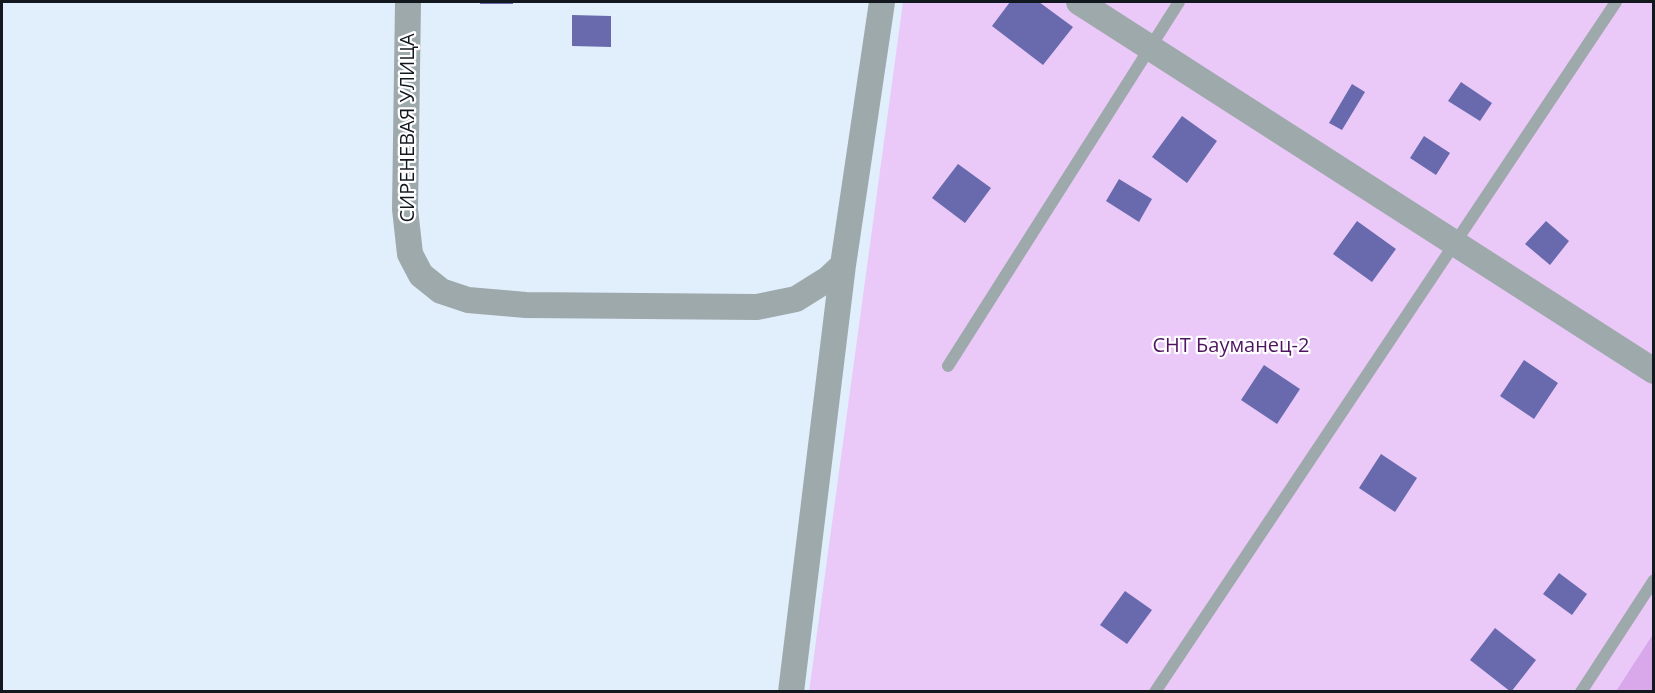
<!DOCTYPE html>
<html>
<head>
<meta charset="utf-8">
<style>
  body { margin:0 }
  #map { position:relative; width:1655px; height:693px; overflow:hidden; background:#e1effd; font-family:"Open Sans",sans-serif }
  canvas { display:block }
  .frame { position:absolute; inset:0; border:3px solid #12181e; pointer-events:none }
</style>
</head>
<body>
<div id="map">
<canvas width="1655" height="693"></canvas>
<div class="frame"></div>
</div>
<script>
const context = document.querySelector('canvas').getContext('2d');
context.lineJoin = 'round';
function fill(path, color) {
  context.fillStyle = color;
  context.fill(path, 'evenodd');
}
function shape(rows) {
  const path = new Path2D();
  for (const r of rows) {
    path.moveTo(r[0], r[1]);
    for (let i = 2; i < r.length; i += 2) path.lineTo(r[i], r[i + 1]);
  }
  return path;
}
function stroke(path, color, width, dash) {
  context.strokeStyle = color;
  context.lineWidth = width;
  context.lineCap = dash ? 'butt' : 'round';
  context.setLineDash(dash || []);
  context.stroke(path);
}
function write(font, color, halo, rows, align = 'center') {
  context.font = font + ' "Open Sans",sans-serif';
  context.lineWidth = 4.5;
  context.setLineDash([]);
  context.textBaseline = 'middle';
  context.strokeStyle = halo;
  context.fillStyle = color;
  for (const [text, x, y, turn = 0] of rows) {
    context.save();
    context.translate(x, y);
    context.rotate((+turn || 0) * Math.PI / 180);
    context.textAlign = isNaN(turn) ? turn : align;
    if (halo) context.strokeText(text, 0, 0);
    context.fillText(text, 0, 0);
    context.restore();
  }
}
fill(shape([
  [903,2,1653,2,1653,634,1616,691,809,692]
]), '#eac9f8');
fill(shape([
  [1653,634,1653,691,1616,691]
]), '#d8a8ea');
fill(shape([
  [480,2,513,2,513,4,480,4],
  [1010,2,1039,2,1073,27,1043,65,992,26],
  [572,15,611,16,611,47,572,46],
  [1461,82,1492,103,1480,121,1448,101],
  [1352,84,1365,92,1342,130,1329,123],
  [1182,116,1217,141,1187,183,1152,157],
  [1424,136,1450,153,1436,175,1410,158],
  [958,164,991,188,965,223,932,198],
  [1119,179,1152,199,1139,222,1106,201],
  [1357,221,1396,249,1372,282,1333,254],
  [1546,221,1569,241,1550,265,1525,244],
  [1524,360,1558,383,1534,419,1500,396],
  [1264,365,1300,389,1277,424,1241,400],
  [1381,454,1417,478,1395,512,1359,488],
  [1559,573,1587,594,1572,615,1543,594],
  [1125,591,1152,610,1127,644,1100,625],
  [1495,628,1536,660,1511,692,1470,660]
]), '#686aad');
stroke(shape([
  [948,366,1179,2],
  [1155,692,1616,2],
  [1581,692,1654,580]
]), '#9ea9ac', 12);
stroke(shape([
  [408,2,405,209,410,254,421,275,441,291,468,300,526,305,757,307,796,299,828,279,843,265,882,2],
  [1079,2,1654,371],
  [791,692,843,265]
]), '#9ea9ac', 26);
write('20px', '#12181e', '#fff', [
  ["СИРЕНЕВАЯ УЛИЦА",408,128,-90]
]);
write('20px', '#4f1562', '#fff', [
  ["СНТ Бауманец-2",1231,346]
]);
</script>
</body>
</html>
